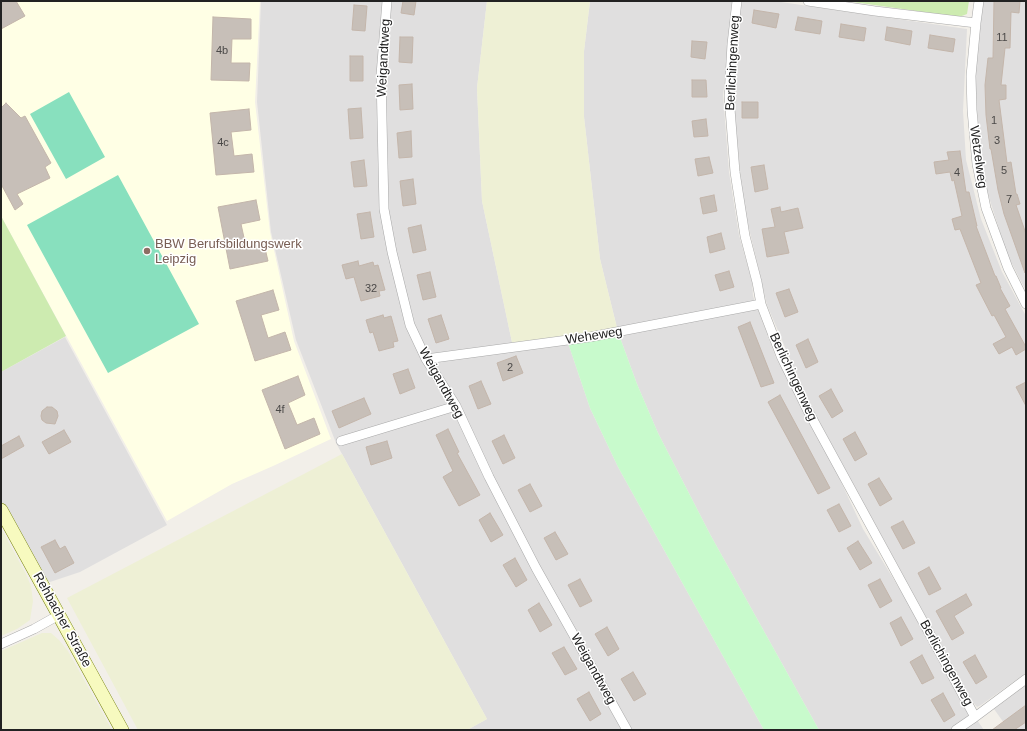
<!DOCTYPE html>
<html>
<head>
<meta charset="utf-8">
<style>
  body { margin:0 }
  #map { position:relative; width:1027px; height:731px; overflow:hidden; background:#f2efe9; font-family:Arial,sans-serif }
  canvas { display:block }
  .frame { position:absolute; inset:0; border:2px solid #222; pointer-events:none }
</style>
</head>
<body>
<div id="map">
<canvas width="1027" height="731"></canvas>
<div class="frame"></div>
</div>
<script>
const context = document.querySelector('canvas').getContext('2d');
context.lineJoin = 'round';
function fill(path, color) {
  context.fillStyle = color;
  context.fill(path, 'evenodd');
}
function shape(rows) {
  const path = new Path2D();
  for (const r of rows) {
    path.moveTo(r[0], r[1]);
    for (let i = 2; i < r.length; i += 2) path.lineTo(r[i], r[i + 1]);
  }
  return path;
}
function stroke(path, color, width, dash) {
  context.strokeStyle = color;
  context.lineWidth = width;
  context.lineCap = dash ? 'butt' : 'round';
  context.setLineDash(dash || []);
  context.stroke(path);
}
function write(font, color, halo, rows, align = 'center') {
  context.font = font + ' Arial,sans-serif';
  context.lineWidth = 3;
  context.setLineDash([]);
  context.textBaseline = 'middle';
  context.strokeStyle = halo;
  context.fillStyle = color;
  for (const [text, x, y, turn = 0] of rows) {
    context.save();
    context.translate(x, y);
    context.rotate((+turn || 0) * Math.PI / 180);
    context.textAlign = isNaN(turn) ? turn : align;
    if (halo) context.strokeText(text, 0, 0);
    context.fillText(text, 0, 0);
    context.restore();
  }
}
fill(shape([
  [261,1,487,1,477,88,482,201,513,347,567,340,590,408,618,467,764,730,467,730,487,719,336,443,296,340,271,232,257,102],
  [590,1,735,1,723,95,729,172,739,235,752,281,753,296,776,358,807,409,863,529,949,670,975,717,984,730,819,730,711,536,658,433,637,384,618,332,600,259,584,117,584,51],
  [741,1,774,1,967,29,963,111,966,160,981,219,1002,272,1026,316,1026,673,981,705,977,707,972,701,809,403,767,305,743,203,733,97],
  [983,1,1026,1,1026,291,1007,254,986,188,978,128,975,76],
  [65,337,167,525,80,572,50,582,43,580,1,502,1,372],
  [1026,685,1026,730,1009,730,994,709]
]), '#e0dfdf');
fill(shape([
  [1,1,260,1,255,102,270,232,294,341,331,439,273,466,232,484,167,521,1,216]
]), '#ffffe5');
fill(shape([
  [487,1,590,1,584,51,584,117,600,259,618,332,513,347,482,201,477,88],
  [342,454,487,719,467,730,138,730,67,598],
  [1,528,26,574,31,586,33,601,30,620,17,629,1,636],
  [42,633,51,633,59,640,68,651,112,730,1,730,1,651]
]), '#eef0d5');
fill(shape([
  [846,1,969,1,967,14,959,17],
  [1,216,66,336,1,372]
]), '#cdebb0');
fill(shape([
  [618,332,637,384,658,433,711,536,819,730,764,730,618,467,590,408,567,340]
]), '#c8facc');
fill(shape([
  [69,92,105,157,66,179,30,114],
  [118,175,199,324,108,373,27,225]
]), '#88e0be');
const building = shape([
  [1,1,16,1,25,16,1,29,1,1],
  [403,1,416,1,414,15,401,13,403,1],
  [994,1,1020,1,1019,13,1011,12,1010,48,1005,48,1001,85,1006,85,1006,99,999,100,1007,163,1011,162,1016,194,1017,194,1020,204,1016,205,1026,234,1025,273,1004,214,998,190,991,149,990,149,986,115,985,85,988,58,993,58,994,1],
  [354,5,367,6,365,31,352,30,354,5],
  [754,10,779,14,776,28,752,23,754,10],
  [213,17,251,19,251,39,232,39,231,63,250,63,249,81,211,80,213,17],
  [798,17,822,21,820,34,795,30,798,17],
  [841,24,866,28,864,41,839,37,841,24],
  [887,27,912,31,910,45,885,40,887,27],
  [930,35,955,39,953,52,928,48,930,35],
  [400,37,413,37,412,63,399,62,400,37],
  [692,41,707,42,705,59,691,57,692,41],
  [350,56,363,56,363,81,350,81,350,56],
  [692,80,706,80,707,97,692,97,692,80],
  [412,84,413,109,400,110,399,85,412,84],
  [742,102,758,102,758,118,742,118,742,102],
  [6,103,21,118,25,116,51,163,45,167,50,178,17,194,23,204,15,210,1,184,1,108,6,103],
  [361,108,363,138,350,139,348,109,361,108],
  [249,109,251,130,231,132,234,156,252,154,254,172,216,175,210,113,249,109],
  [706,119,708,136,694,137,692,121,706,119],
  [411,131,412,157,399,158,397,133,411,131],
  [960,151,966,192,969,192,977,226,976,226,995,276,996,276,1001,288,1000,288,1010,306,1005,309,1026,347,1026,349,1016,355,1012,347,999,354,993,344,1006,337,994,315,992,316,976,285,981,283,960,229,955,230,952,219,962,216,954,180,952,181,950,172,936,174,934,162,949,160,947,152,960,151],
  [709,157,713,173,698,176,695,159,709,157],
  [364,160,367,186,354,187,351,162,364,160],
  [764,165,768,189,755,192,751,167,764,165],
  [413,179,416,204,403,206,400,181,413,179],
  [714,195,717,211,703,214,700,198,714,195],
  [256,200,260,220,241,224,246,247,264,244,268,261,230,269,218,207,256,200],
  [780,207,781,212,798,208,803,228,784,232,789,253,767,257,762,229,775,227,771,209,780,207],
  [370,212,374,237,361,239,357,214,370,212],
  [421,225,426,250,413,253,408,228,421,225],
  [721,233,725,249,710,253,707,237,721,233],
  [358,261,359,266,373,262,374,266,378,265,385,290,379,291,380,296,361,301,354,277,346,279,342,265,358,261],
  [729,271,734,287,720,291,715,275,729,271],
  [430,272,436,297,423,300,417,275,430,272],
  [789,289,798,312,785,317,776,293,789,289],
  [273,290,279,310,261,315,268,338,285,332,291,350,255,361,236,301,273,290],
  [383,315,384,318,391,316,398,341,393,342,394,347,379,351,373,332,370,333,366,320,383,315],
  [441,315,449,339,436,343,428,319,441,315],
  [750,322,774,383,761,387,738,327,750,322],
  [808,339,818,362,806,368,796,345,808,339],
  [516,356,523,373,503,381,497,363,516,356],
  [408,369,415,388,400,394,393,374,408,369],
  [298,376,305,395,288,403,297,425,314,418,320,434,285,449,262,390,298,376],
  [481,381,491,404,478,409,469,386,481,381],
  [1026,382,1026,406,1016,387,1026,382],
  [831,389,843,411,832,418,819,396,831,389],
  [780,395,830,488,818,494,768,402,780,395],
  [364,398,371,414,339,428,332,411,364,398],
  [47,407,52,407,57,411,58,416,55,424,46,423,42,420,41,416,42,411,47,407],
  [448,429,459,452,457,453,480,495,459,506,443,477,453,471,436,435,448,429],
  [64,430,71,442,49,454,42,442,64,430],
  [855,432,867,454,855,461,843,439,855,432],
  [504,435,515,458,503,464,492,441,504,435],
  [19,436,24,446,1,459,1,446,19,436],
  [387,441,392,458,371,465,366,447,387,441],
  [879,478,892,499,880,506,868,484,879,478],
  [530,484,542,506,530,512,518,490,530,484],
  [839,504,851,526,839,532,827,510,839,504],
  [490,513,503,535,491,542,479,520,490,513],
  [903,521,915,543,903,549,891,527,903,521],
  [555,532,568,554,556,560,544,538,555,532],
  [55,540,60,549,65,546,74,563,55,573,41,547,55,540],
  [858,541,872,563,860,570,847,548,858,541],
  [515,558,527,580,516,587,503,565,515,558],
  [929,567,941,589,929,595,918,573,929,567],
  [580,579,592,601,580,607,568,585,580,579],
  [880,579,892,601,880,608,868,585,880,579],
  [966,594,972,605,954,616,964,633,952,640,936,611,966,594],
  [539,603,552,625,540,632,528,610,539,603],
  [901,617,913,639,901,646,890,623,901,617],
  [607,627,619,649,608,656,595,634,607,627],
  [564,647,577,669,565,675,552,653,564,647],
  [922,655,934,678,922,684,910,662,922,655],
  [975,655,987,677,976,684,963,662,975,655],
  [633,672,646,694,634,701,621,679,633,672],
  [589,692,601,714,590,721,577,699,589,692],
  [943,693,955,715,944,722,931,700,943,693],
  [1026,705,1026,722,1014,730,992,730,1026,705]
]);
fill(building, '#c7bfb8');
stroke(building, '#c4b6ab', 1);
const street = shape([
  [387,1,381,75,384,209,392,252,410,325,426,359,456,406,489,477,536,568,627,730],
  [737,1,732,44,729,96,735,172,745,236,757,282,761,304,781,356,807,409,975,717],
  [808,1,875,11,976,23],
  [979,1,976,23,971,76,972,110,977,164,986,208,1008,268,1026,304],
  [426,359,590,337,761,304],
  [341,441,456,406],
  [1,644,34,629,59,615],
  [956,730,975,717,1026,679]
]);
const secondary = shape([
  [1,510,122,730]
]);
stroke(street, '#a9a9a9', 10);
stroke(secondary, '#707d05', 14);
stroke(street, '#fff', 9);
stroke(secondary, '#f7fabf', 13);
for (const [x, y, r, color] of [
  [147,251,4,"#8d6e63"]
]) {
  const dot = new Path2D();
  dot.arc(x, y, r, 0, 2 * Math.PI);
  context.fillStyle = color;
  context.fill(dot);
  stroke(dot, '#fff', 1.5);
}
write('11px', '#4b4948', null, [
  ["11",1002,38],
  ["4b",222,51],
  ["1",994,121],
  ["3",997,141],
  ["4c",223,143],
  ["5",1004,171],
  ["4",957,173],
  ["7",1009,200],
  ["32",371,289],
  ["2",510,368],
  ["4f",280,410]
]);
write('13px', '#222', '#fff', [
  ["Weigandtweg",384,58,-87],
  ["Berlichingenweg",733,63,-87],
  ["Wetzelweg",978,157,82],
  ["Weheweg",594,336,-9],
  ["Berlichingenweg",793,377,65],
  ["Weigandtweg",441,383,61],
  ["Rehbacher Straße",62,620,61],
  ["Berlichingenweg",946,663,61],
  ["Weigandtweg",593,669,61]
]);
write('13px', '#785e54', '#fff', [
  ["BBW Berufsbildungswerk",155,244],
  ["Leipzig",155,259]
], 'left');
</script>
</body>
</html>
